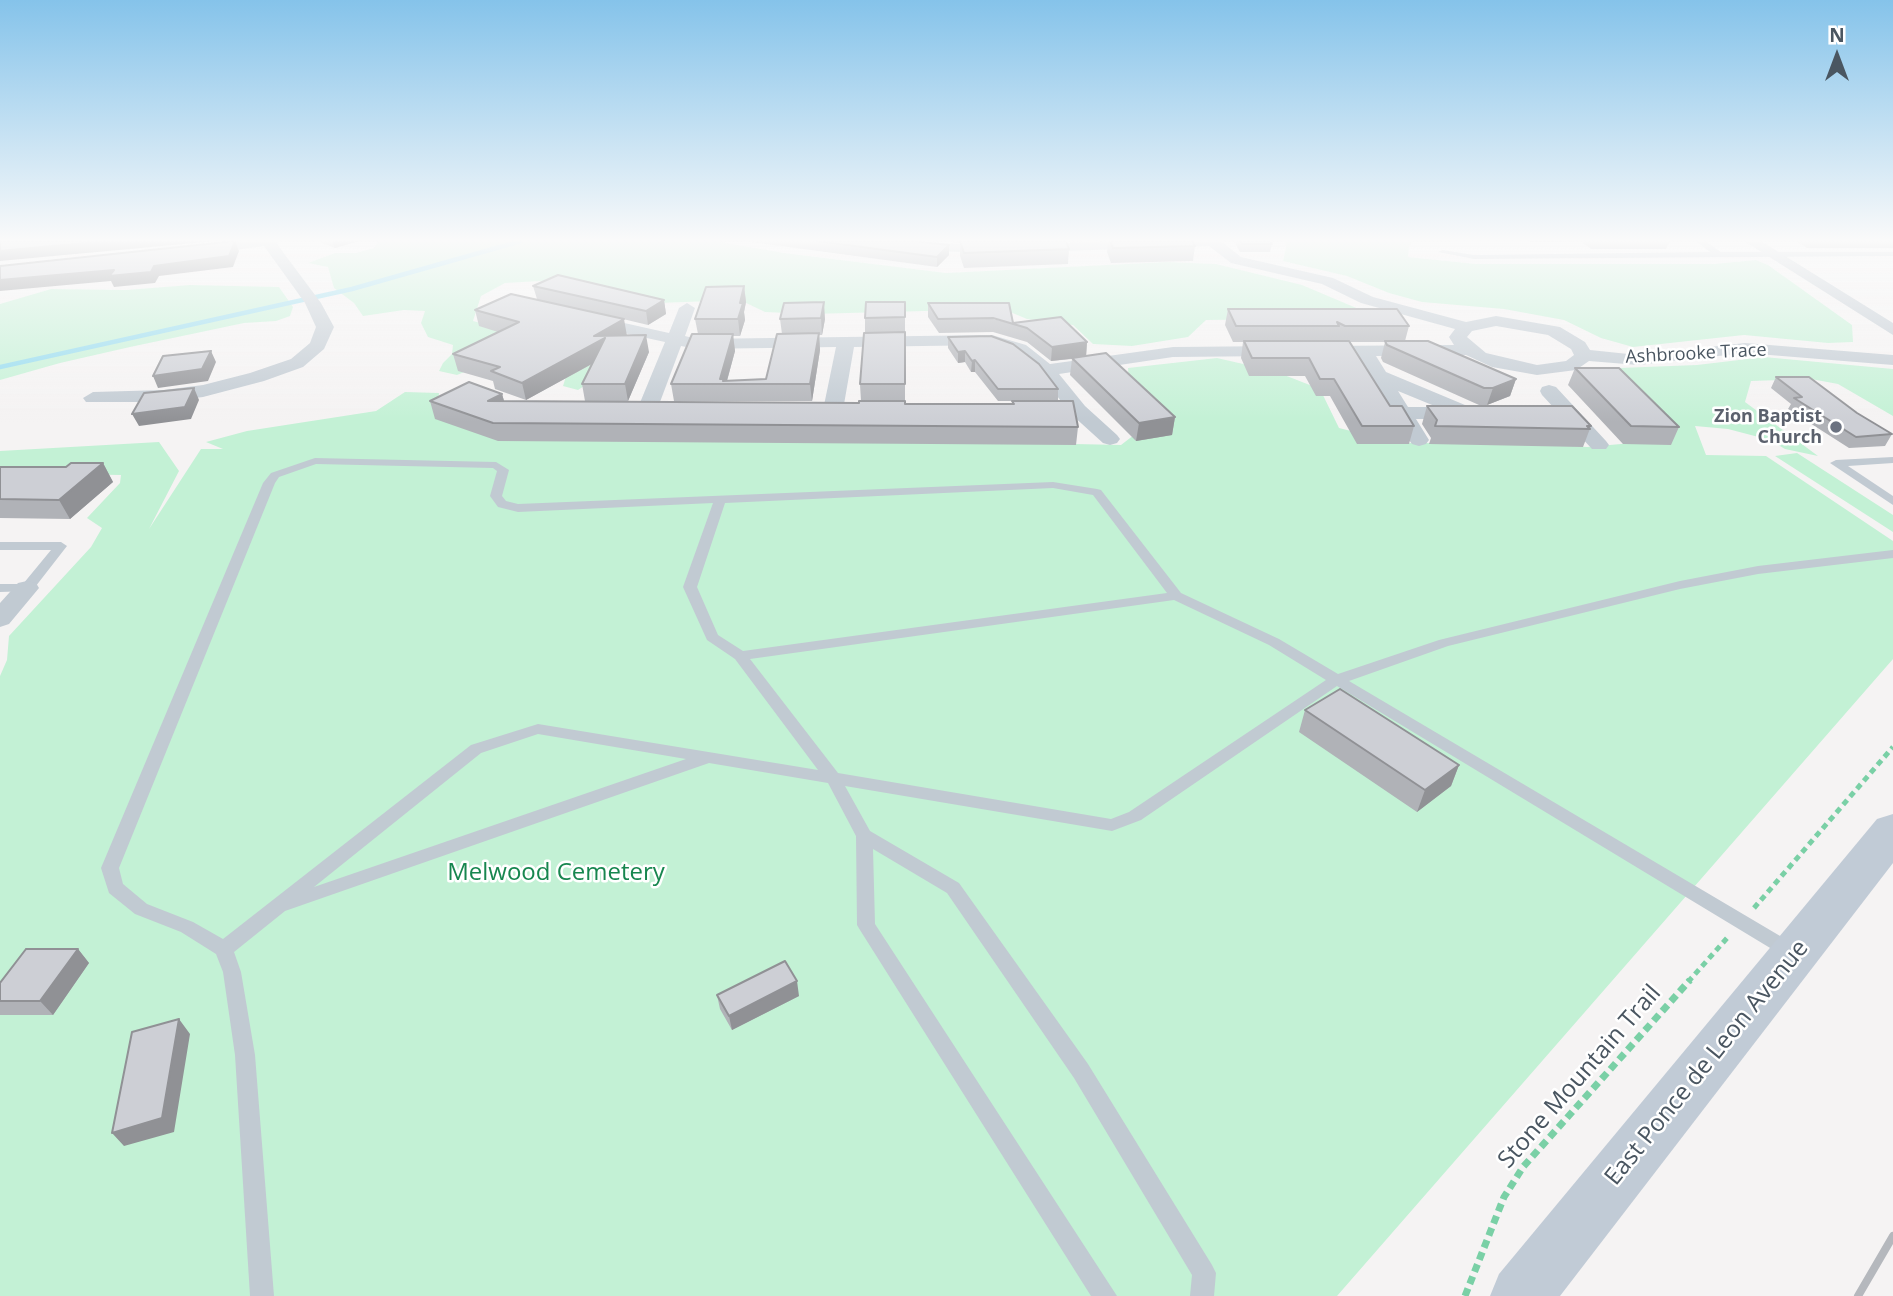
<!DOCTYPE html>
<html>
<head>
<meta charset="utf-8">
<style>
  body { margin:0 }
  #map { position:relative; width:1893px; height:1296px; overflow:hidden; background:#f5f3f3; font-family:"Open Sans",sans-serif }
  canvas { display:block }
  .north { position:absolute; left:1802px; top:21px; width:70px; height:70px; -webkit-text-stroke:5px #fff; paint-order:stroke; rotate:0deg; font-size:19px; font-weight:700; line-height:28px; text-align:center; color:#4a5661 }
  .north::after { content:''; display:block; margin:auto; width:24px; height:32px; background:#4a5661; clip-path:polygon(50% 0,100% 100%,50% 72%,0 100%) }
</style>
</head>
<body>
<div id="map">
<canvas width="1893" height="1296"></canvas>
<div class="north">N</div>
</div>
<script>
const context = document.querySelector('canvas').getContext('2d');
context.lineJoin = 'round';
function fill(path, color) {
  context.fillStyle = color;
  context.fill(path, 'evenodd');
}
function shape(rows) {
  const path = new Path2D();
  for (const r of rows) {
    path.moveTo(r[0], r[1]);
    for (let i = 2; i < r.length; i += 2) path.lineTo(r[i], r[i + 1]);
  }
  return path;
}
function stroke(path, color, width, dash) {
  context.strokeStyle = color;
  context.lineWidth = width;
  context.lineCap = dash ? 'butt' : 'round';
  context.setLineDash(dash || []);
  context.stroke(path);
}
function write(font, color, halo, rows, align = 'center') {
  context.font = font + ' "Open Sans",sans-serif';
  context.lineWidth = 5;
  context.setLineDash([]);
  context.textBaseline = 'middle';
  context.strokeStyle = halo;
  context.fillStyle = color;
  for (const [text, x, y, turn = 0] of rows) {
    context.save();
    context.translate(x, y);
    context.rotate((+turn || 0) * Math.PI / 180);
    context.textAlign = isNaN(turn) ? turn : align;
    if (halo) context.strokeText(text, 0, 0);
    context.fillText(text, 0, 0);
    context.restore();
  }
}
fill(shape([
  [379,241,714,241,784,253,946,273,1167,262,1216,264,1302,285,1380,318,1206,320,1188,337,1132,346,1093,344,1073,325,1027,319,1003,309,810,314,765,312,740,300,658,303,603,295,540,281,505,283,481,296,473,321,606,356,595,379,578,390,563,386,568,370,477,367,457,375,439,371,443,363,452,354,453,345,428,337,421,323,425,311,404,310,363,316,354,303,334,288,328,267,308,263,335,253,356,253,374,248],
  [1285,241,1413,241,1409,246,1408,257,1476,264,1714,264,1756,260,1768,265,1852,325,1853,342,1828,343,1744,335,1633,347,1601,338,1564,320,1504,309,1422,302,1389,293,1347,276,1283,261,1286,247],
  [190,285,279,287,293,307,290,316,276,321,244,323,130,347,60,363,0,380,0,304,51,289,126,290],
  [1764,357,1893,369,1893,416,1838,384,1811,379,1751,381,1745,402,1818,456,1785,449,1770,440,1728,429,1695,426,1706,455,1766,456,1893,541,1893,659,1337,1296,0,1296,0,676,7,660,9,636,91,547,102,528,87,518,120,483,121,475,0,473,0,451,159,442,179,471,149,529,201,449,223,449,206,442,247,431,376,411,405,392,439,393,437,412,792,438,1121,445,1143,428,1129,387,1128,368,1217,358,1274,371,1320,389,1339,428,1399,443,1527,443,1587,447,1644,442,1619,368,1697,365],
  [1797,453,1893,515,1893,532,1775,456]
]), '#c3f1d5');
stroke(shape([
  [0,367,352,289,521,241]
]), '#90daee', 4.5);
stroke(shape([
  [1754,908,1893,747],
  [1688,982,1728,937]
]), '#7ad0a6', 5, [6, 4.5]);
stroke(shape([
  [1465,1296,1504,1197,1523,1167,1690,980]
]), '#7ad0a6', 7, [8, 5]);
fill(shape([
  [1696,241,1705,241,1721,252,1893,252,1893,256,1474,259,1438,252,1442,250,1474,255,1710,252,1696,241],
  [1893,457,1893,463,1848,466,1893,496,1893,505,1830,463,1836,460,1893,457],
  [315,458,496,462,509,470,502,496,506,501,518,504,1053,482,1097,489,1101,490,1181,593,1279,639,1338,674,1439,640,1680,581,1758,566,1893,550,1893,558,1758,574,1680,589,1448,646,1349,681,1797,946,1799,952,1797,958,1790,960,1337,686,1141,820,1112,831,845,786,870,831,959,883,1088,1064,1212,1265,1216,1273,1214,1296,1190,1296,1192,1275,1074,1078,947,893,873,849,875,924,1117,1296,1091,1296,860,930,857,925,856,836,828,783,709,763,285,911,234,952,241,972,255,1055,274,1296,250,1296,235,1055,223,972,216,954,181,932,135,914,109,893,101,868,263,483,271,473,315,458],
  [316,464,493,468,497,471,490,496,498,507,518,512,713,503,683,587,707,640,735,659,818,770,538,724,471,745,223,939,193,922,147,904,123,884,119,868,275,483,279,477,316,464],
  [1053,488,1093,495,1167,593,743,651,718,635,697,587,725,503,1053,488],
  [1174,600,1269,645,1326,680,1129,812,1111,819,838,773,750,659,1174,600],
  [538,734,686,759,314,887,481,753,538,734],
  [0,542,61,542,67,546,32,591,0,592,0,584,23,584,51,550,0,550,0,542]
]), '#c1cad2');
fill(shape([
  [238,241,279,241,277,244,321,303,334,327,324,349,303,367,264,381,203,397,164,402,86,402,83,398,93,392,164,390,203,385,250,373,291,359,310,343,316,327,305,303,264,246,204,254,197,250,204,246,238,241],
  [878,241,994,245,1001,249,994,253,932,251,885,245,878,241],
  [1109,241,1221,241,1241,257,1333,278,1373,297,1466,322,1496,316,1560,327,1585,342,1590,350,1638,355,1745,343,1893,355,1893,365,1745,353,1638,365,1589,361,1576,370,1537,375,1492,367,1466,355,1376,356,1386,372,1465,405,1470,413,1460,419,1416,419,1429,440,1426,444,1419,446,1412,444,1409,440,1358,356,1319,356,1310,351,1319,346,1454,345,1449,337,1455,329,1361,303,1322,284,1231,263,1209,246,1033,252,1026,248,1033,244,1109,241],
  [1496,326,1548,335,1571,349,1574,355,1566,361,1537,365,1486,353,1467,337,1472,331,1496,326],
  [1398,391,1437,407,1408,407,1398,391],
  [1744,241,1761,241,1893,323,1893,335,1744,241],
  [687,303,695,308,685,336,697,339,992,335,1026,345,1050,364,1173,347,1277,346,1286,351,1277,356,1173,357,1059,374,1085,406,1117,435,1120,439,1117,443,1110,445,1103,443,1071,414,1040,374,1014,353,991,345,854,347,843,410,833,416,823,410,836,347,697,349,681,346,657,410,654,414,640,414,637,410,665,342,587,325,585,321,593,316,669,333,679,308,687,303],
  [1549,385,1556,387,1606,441,1609,445,1606,449,1592,449,1542,395,1540,391,1542,387,1549,385],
  [27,581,36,583,39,588,9,624,0,627,0,603,18,583,27,581]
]), '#c1cad2');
fill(shape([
  [1893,814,1893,863,1560,1296,1490,1296,1499,1274,1877,819,1893,814]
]), '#c1cbd6');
stroke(shape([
  [1858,1296,1893,1236]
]), '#b5b8bd', 8);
fill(shape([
  [317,241,359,241,335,248],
  [744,241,912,241,949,255,937,267],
  [945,241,1066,241,1069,249,1068,264,964,268,960,256,960,243],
  [1108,241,1192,241,1195,246,1193,261,1111,263,1107,252],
  [1234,241,1270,241,1272,244,1270,252,1240,252],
  [1443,241,1670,241,1666,249,1591,249,1582,242],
  [1796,241,1893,241,1893,248,1807,248],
  [533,286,664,300,666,314,648,325,581,309,627,335,649,352,628,401,585,401,582,384,592,364,526,400,495,389,493,381,458,371,453,354,498,332,479,326,475,310,537,299],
  [744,286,746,302,744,312,745,320,740,336,733,336,735,351,727,381,766,379,782,334,780,319,784,303,825,319,822,335,819,335,820,350,812,401,674,401,671,384,698,334,695,319],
  [905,302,905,404,1012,404,1012,401,998,401,975,372,971,372,965,362,958,363,948,348,948,337,1058,389,1058,401,1078,427,1076,445,498,441,435,419,430,401,502,394,504,401,859,403,861,401,860,384,865,333,865,318],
  [928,303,1087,342,1086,356,1175,417,1172,435,1136,441,1070,375,1072,359,1051,361,1027,342,993,332,939,333,928,317],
  [1228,309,1409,326,1405,341,1516,379,1510,396,1487,405,1479,405,1383,362,1381,358,1385,342,1350,342,1390,406,1414,426,1409,444,1357,444,1330,396,1316,396,1305,376,1249,376,1241,358,1243,342,1233,342,1225,325],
  [1575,368,1679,427,1671,445,1623,444,1568,385],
  [1776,377,1857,413,1892,434,1885,446,1849,448,1788,409,1791,404,1771,388],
  [1427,406,1591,426,1583,447,1429,444,1431,438,1422,424],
  [103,463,113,482,70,519,0,518,0,467,66,467],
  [1305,710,1459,765,1451,786,1417,812,1299,732],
  [78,949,89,963,53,1015,0,1015,0,983],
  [717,995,799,996,732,1030,720,1009]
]), '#b0b2b7');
fill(shape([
  [104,241,216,241,0,261,0,251],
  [235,241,239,251,233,267,159,276,155,283,114,287,111,281,0,291,0,280,154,266],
  [332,241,359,241,335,248],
  [949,245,949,255,937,267,937,257],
  [744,286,746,302,744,312,745,320,740,336,738,319,740,303],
  [664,300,666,314,648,325,646,311],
  [824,302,825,319,822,335,821,318],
  [624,319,627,336,608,355,526,400,522,383,594,336],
  [819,333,820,350,812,401,810,384],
  [733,334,735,351,726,384,720,379],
  [646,335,649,352,628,401,625,384],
  [1087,342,1086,357,1051,361,1052,347],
  [211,351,216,362,208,381,158,388,153,376],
  [965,351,965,362,958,363,958,352],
  [975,360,975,372,971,372,972,361],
  [1516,379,1510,396,1487,405,1493,388],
  [194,388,199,400,191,419,139,426,132,414],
  [502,394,507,411,488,401],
  [1175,417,1172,435,1136,441,1139,423],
  [103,463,113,482,70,519,59,500],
  [1459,765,1451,786,1417,812,1425,790],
  [78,949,89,963,53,1015,40,1001],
  [797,981,799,996,732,1030,729,1016],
  [179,1019,190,1034,174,1132,124,1146,112,1133]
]), '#909195');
const building = shape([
  [0,241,104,241,0,251,0,241],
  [235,241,229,256,154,266,151,272,109,276,114,270,0,280,0,266,235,241],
  [817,241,912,241,949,245,937,257,817,241],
  [960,241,1066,241,1069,249,964,253,960,241],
  [1110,241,1192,241,1195,246,1113,248,1110,241],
  [1240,241,1270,241,1272,244,1242,244,1240,241],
  [558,275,664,300,646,311,533,286,558,275],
  [744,286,740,303,743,303,738,319,695,319,706,287,744,286],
  [511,294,624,319,594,336,646,335,625,384,582,384,605,338,522,383,491,371,500,367,453,354,519,322,475,310,511,294],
  [824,302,821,318,780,319,784,303,824,302],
  [866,302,905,302,905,317,865,318,866,302],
  [928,303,1009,303,1013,323,1061,317,1087,342,1052,347,1027,328,993,318,938,319,928,303],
  [1228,309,1397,309,1409,326,1345,326,1337,322,1339,326,1236,326,1228,309],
  [905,332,905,384,860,384,864,333,905,332],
  [819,333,810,384,671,384,692,334,733,334,720,379,724,379,723,381,766,379,777,334,819,333],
  [991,336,1013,344,1039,364,1058,389,998,389,975,360,972,361,965,351,958,352,948,337,991,336],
  [1244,341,1349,341,1390,406,1402,406,1414,426,1362,426,1334,379,1320,379,1309,358,1252,358,1244,341],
  [1385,341,1428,341,1516,379,1493,388,1484,388,1387,345,1385,341],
  [211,351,202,369,153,376,163,356,211,351],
  [1106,353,1175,417,1139,423,1072,358,1106,353],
  [1575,368,1619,368,1679,427,1631,426,1575,368],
  [1776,377,1809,377,1857,413,1892,434,1856,437,1794,398,1802,397,1776,377],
  [469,382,502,394,488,401,859,403,859,401,905,401,905,404,1014,404,1012,401,1073,401,1078,427,493,423,430,401,469,382],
  [194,388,185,407,132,414,144,393,194,388],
  [1427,406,1572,406,1591,426,1587,426,1590,429,1435,426,1437,420,1427,406],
  [71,463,103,463,59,500,0,499,0,467,66,467,71,463],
  [1340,689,1459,765,1425,790,1305,710,1340,689],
  [26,949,78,949,40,1001,0,1001,0,983,26,949],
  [785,961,797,981,729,1016,717,995,785,961],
  [179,1019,162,1118,112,1133,132,1032,179,1019]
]);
fill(building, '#cdcfd5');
stroke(building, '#909195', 2);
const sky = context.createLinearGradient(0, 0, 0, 422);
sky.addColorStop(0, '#85c3ea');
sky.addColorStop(0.57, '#fafafa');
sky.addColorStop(1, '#fafafa00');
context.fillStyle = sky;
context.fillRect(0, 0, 1893, 422);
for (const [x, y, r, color] of [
  [1836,427,7,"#6b7280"]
]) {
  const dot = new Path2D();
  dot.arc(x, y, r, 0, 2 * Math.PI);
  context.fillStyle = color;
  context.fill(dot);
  stroke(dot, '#fff', 2.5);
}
write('18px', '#4a5661', '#fff', [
  ["Ashbrooke Trace",1696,354,-3]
]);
write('bold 18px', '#5b616d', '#fff', [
  ["Zion Baptist",1822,417],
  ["Church",1822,438]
], 'right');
write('24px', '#17864f', '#fff', [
  ["Melwood Cemetery",556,873]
]);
write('24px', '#4a5661', '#fff', [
  ["East Ponce de Leon Avenue",1707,1063,-51],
  ["Stone Mountain Trail",1580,1077,-49]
]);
</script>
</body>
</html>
